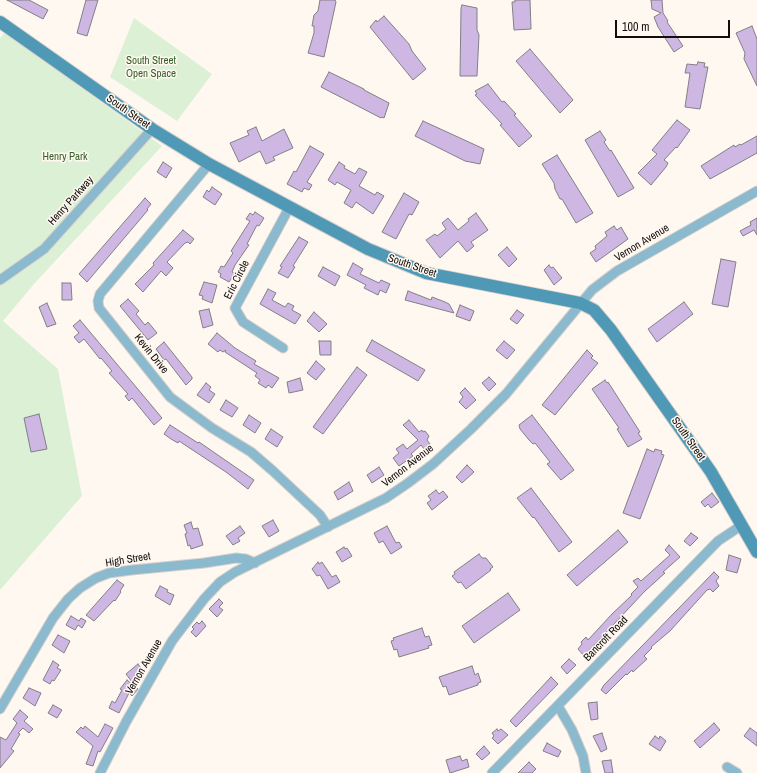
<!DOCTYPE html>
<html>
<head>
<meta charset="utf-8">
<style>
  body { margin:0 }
  #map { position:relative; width:757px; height:773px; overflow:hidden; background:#fff8f1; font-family:"Archivo Narrow",sans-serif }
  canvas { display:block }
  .scale { position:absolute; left:615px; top:20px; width:115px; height:18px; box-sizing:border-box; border:2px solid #100d0b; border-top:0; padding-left:5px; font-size:12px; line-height:14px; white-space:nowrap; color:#100d0b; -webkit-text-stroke:3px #fff8f1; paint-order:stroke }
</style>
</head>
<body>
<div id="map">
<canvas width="757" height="773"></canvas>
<div class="scale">100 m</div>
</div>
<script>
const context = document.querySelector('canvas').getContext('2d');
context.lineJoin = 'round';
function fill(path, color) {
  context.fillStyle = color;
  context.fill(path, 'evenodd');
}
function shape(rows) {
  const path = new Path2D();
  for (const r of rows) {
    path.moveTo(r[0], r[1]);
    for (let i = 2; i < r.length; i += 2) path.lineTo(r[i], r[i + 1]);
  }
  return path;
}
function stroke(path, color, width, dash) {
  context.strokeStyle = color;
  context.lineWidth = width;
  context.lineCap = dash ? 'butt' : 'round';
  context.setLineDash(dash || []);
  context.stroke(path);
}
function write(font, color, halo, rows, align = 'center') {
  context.font = font + ' "Archivo Narrow",sans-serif';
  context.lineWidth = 3;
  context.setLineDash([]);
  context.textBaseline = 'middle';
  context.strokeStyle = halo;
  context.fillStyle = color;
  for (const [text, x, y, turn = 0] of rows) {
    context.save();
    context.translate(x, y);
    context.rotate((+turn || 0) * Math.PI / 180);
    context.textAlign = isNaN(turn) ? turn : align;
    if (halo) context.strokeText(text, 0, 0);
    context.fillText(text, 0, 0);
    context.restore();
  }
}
fill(shape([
  [134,18,212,74,177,121,110,77],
  [5,32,162,146,34,284,3,321,58,369,82,496,0,590,0,38]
]), '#dcf0d6');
const building = shape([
  [7,0,29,0,48,10,43,19,7,0],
  [86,0,98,0,87,36,77,33,86,0],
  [320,0,335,0,336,2,324,57,308,53,314,33,314,26,312,26,314,15,318,11,320,0],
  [515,0,530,0,531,29,514,30,512,2,515,2,515,0],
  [651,0,662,0,663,13,668,21,667,22,683,46,674,52,658,27,654,17,661,13,652,9,651,0],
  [462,5,477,8,477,30,479,35,477,76,460,76,461,8,462,5],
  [384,16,409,44,412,51,426,69,413,80,370,27,376,20,377,22,384,16],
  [752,26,757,39,757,86,744,59,745,53,736,33,752,26],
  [530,49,573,100,560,113,516,61,530,49],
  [698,62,705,63,704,67,708,67,700,109,685,107,690,73,685,73,687,64,697,65,698,62],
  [329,72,364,89,364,90,389,103,384,118,382,117,381,118,321,87,329,72],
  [488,84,502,102,504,101,516,114,514,115,532,136,519,147,500,125,502,124,475,95,477,94,475,91,488,84],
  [677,120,690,130,677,148,676,147,664,160,668,163,666,167,651,185,638,173,657,154,652,150,677,120],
  [423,121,484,149,480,164,465,161,415,136,423,121],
  [256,127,262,141,284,129,293,148,273,157,275,160,266,164,260,151,239,162,230,143,249,135,247,131,256,127],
  [600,131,606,140,604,142,610,151,611,150,634,188,618,197,585,140,600,131],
  [757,136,757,153,710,179,701,166,734,145,735,147,740,144,741,145,757,136],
  [310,146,324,154,307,182,312,185,309,190,304,188,302,192,287,184,294,171,296,172,310,146],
  [557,155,593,213,576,223,562,199,560,199,555,189,554,183,542,164,557,155],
  [163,162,172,168,166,178,157,172,163,162],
  [339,162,345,166,344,168,355,174,359,168,367,172,359,186,375,195,377,192,384,196,373,214,356,202,352,208,344,203,351,190,337,182,335,185,328,180,339,162],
  [212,187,222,194,215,205,203,197,207,190,209,192,212,187],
  [404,193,419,202,412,215,409,214,396,239,382,232,404,193],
  [145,198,151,204,147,209,148,210,87,282,79,274,145,198],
  [255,212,264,218,259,226,257,225,247,244,249,245,235,265,232,272,235,273,229,282,220,277,221,274,218,272,221,266,224,267,233,253,231,251,250,221,246,219,250,213,253,215,255,212],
  [476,213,488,230,471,242,474,246,467,252,458,241,440,258,426,240,435,234,437,236,446,229,442,223,448,218,458,230,469,221,468,219,476,213],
  [757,218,757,235,754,230,743,236,740,231,751,225,750,222,757,218],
  [614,226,617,230,621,227,628,239,596,262,590,253,596,249,595,246,607,236,605,232,614,226],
  [183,230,194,239,190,244,188,242,185,243,167,262,173,268,166,276,161,271,143,292,135,284,154,265,153,263,183,230],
  [299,237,308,242,293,266,295,267,288,278,278,273,282,267,280,266,299,237],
  [507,247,517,259,509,267,498,255,507,247],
  [721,259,736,262,728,307,712,304,721,259],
  [353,263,363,269,360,274,379,283,381,280,390,284,386,293,380,290,378,295,364,288,366,285,347,275,353,263],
  [549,265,551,268,553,267,562,278,554,285,544,270,549,265],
  [323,267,340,276,335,286,318,276,323,267],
  [204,282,217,285,212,303,202,299,203,296,199,295,204,282],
  [62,283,71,283,72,300,62,300,62,283],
  [268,289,276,293,272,300,285,307,288,303,294,306,292,310,301,315,295,324,260,304,268,289],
  [408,291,431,300,432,297,445,302,449,304,454,313,405,300,408,291],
  [128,299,139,311,136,314,145,325,148,322,157,333,148,340,120,306,128,299],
  [684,302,693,314,657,342,648,329,684,302],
  [47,303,56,324,47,327,39,307,47,303],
  [460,305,474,311,470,321,456,316,460,305],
  [209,309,213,325,203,328,199,311,209,309],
  [517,310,524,315,517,324,510,319,517,310],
  [314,312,327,324,319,332,307,321,314,312],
  [80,320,162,418,154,425,132,398,129,401,125,396,128,394,109,373,112,371,101,358,100,359,84,339,79,343,74,337,79,333,73,326,80,320],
  [217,333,235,348,256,361,254,364,279,378,272,388,268,385,266,388,258,383,260,380,255,376,257,373,225,352,226,350,223,352,220,350,218,352,208,344,217,333],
  [372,340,425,370,418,381,366,351,372,340],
  [319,341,331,341,331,355,320,355,319,341],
  [504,341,515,350,507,359,496,350,504,341],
  [164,342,192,377,192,379,186,385,166,359,164,360,156,349,164,342],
  [587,350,593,356,591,358,598,363,555,415,542,405,587,350],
  [316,361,325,369,316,380,307,373,316,361],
  [357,367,367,375,323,434,313,427,357,367],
  [489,377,496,384,489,391,482,383,489,377],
  [300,378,303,390,289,393,287,382,300,378],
  [605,380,607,383,608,382,640,432,638,433,642,439,628,447,617,429,619,428,592,389,605,380],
  [206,383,211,387,209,390,215,394,209,403,197,395,206,383],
  [465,388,476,400,466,409,459,402,463,397,460,393,465,388],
  [226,400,238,408,232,417,220,410,226,400],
  [39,414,47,449,31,452,24,418,39,414],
  [249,415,261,423,255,433,243,425,249,415],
  [532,415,574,470,561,480,547,464,550,462,535,443,533,444,529,440,520,429,519,425,532,415],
  [409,420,419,432,422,430,423,432,425,431,429,436,427,440,430,444,424,449,421,445,411,454,413,456,399,466,393,458,399,453,396,449,403,444,407,449,418,440,403,425,409,420],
  [170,425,198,443,199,442,254,480,248,489,226,472,179,441,178,443,171,439,164,434,170,425],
  [271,429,283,437,277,447,265,439,271,429],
  [647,449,654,452,655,449,662,451,661,454,664,455,640,519,623,513,647,449],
  [467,465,474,472,462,483,456,477,467,465],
  [379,467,384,475,372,483,367,475,379,467],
  [349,482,353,491,338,500,334,492,349,482],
  [531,488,572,542,559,552,534,517,533,518,517,498,531,488],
  [436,490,439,494,443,491,448,497,432,510,427,503,431,500,428,496,436,490],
  [712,493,719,502,711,508,708,504,705,507,701,502,712,493],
  [273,520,279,531,269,537,262,526,273,520],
  [191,522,193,529,198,528,203,545,191,549,190,545,188,546,185,534,187,533,184,525,191,522],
  [240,526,245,533,238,538,240,541,233,545,226,536,240,526],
  [387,526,396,543,399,542,402,547,391,554,383,541,379,543,374,533,387,526],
  [618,530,628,542,577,586,567,575,618,530],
  [691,533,698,538,690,546,684,541,691,533],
  [669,545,680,557,663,572,665,573,645,591,584,656,578,649,582,644,581,642,586,637,588,640,612,614,632,595,631,594,638,587,633,581,638,578,641,581,670,555,665,550,669,545],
  [344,547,345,549,347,548,352,556,342,562,336,552,344,547],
  [479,554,482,558,486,558,493,567,490,569,491,570,466,589,461,582,458,583,452,576,455,574,454,572,479,554],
  [729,555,741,559,737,573,726,570,729,555],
  [318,562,319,564,322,562,332,577,336,575,340,582,328,589,320,575,317,576,312,569,318,562],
  [714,572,719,577,716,581,719,586,713,592,710,589,707,590,670,631,651,647,652,648,644,656,647,659,633,672,632,670,627,675,626,674,606,694,601,690,604,685,714,572],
  [117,580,124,585,120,591,121,592,115,601,114,600,94,621,86,615,117,580],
  [160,586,168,590,167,592,174,595,170,605,155,596,160,586],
  [508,593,520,610,474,643,462,626,508,593],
  [219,599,223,603,219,607,223,610,217,617,209,609,219,599],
  [71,616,79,621,81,618,86,621,82,628,78,625,75,630,66,625,71,616],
  [202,621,206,626,196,637,191,632,194,629,192,627,197,622,199,624,202,621],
  [422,628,425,637,429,636,432,645,428,646,429,648,399,657,397,649,394,650,391,641,394,640,393,638,422,628],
  [58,635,70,641,64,653,52,645,58,635],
  [569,659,576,665,567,674,561,667,569,659],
  [53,661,59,665,57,668,61,670,54,681,52,680,50,684,43,680,53,661],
  [138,664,143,671,132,682,126,674,138,664],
  [472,666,475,675,478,673,481,682,478,683,478,685,449,695,446,686,443,687,439,677,472,666],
  [551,677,558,684,516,727,510,721,551,677],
  [127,680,138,689,132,696,129,693,119,713,109,708,112,701,115,703,122,690,120,689,127,680],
  [29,688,41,693,35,706,23,698,29,688],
  [597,702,598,719,591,720,588,703,597,702],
  [53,705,62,710,57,718,48,713,53,705],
  [20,710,28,717,24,721,33,729,29,733,23,728,18,733,20,734,11,749,14,751,0,768,0,737,6,740,17,723,13,719,20,710],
  [714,723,720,730,700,748,694,741,714,723],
  [105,724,113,728,100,752,98,751,93,766,86,764,93,746,76,732,81,727,83,729,85,726,98,737,105,724],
  [750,728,757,733,757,746,744,736,750,728],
  [497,729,498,731,501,729,508,735,498,744,492,738,494,736,492,733,497,729],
  [602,733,607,749,601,752,593,736,602,733],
  [655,736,659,739,660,736,666,741,660,751,649,744,655,736],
  [547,743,561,751,558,757,543,751,547,743],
  [484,746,490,753,482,760,476,754,484,746],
  [460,756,462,761,467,759,469,767,450,773,446,760,460,756],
  [611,760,613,773,605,773,602,761,611,760],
  [529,762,536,769,532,773,518,773,529,762]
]);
fill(building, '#ceb7e3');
stroke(building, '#837f86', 1);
const street = shape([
  [209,164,100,294,98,301,99,308,170,397,212,428,251,452,273,471,320,515,328,527],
  [0,280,44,249,152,129],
  [283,348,243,322,235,308,289,208],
  [558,706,572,730,583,756,586,773],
  [0,709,53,618,68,599,80,588,96,578,109,573,132,570,204,563,236,558,246,559,255,563],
  [727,767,737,773],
  [100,773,126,722,172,641,204,599,220,582,235,572,386,498,408,483,433,464,471,429,506,394,592,290,617,271,757,191],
  [492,773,718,541,742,525]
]);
const secondary = shape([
  [0,22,152,129,209,164,368,249,426,273,580,303,594,310,611,330,711,472,757,552]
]);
stroke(street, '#d9d2cc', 11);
stroke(secondary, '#d9d2cc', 14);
stroke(street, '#8bb9cd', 9);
stroke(secondary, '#4f99b6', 12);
write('11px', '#386029', '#fff8f1', [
  ["South Street",151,61],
  ["Open Space",151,74],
  ["Henry Park",65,157]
]);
write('11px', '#100d0b', '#fff8f1', [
  ["South Street",128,112,35],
  ["Henry Parkway",71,201,-48],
  ["Vernon Avenue",642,243,-31],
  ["South Street",412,266,19],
  ["Eric Circle",237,280,-63],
  ["Kevin Drive",151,354,51],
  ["South Street",688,439,55],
  ["Vernon Avenue",408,466,-38],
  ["High Street",128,560,-9],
  ["Bancroft Road",606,639,-46],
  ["Vernon Avenue",144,667,-60]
]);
</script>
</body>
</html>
